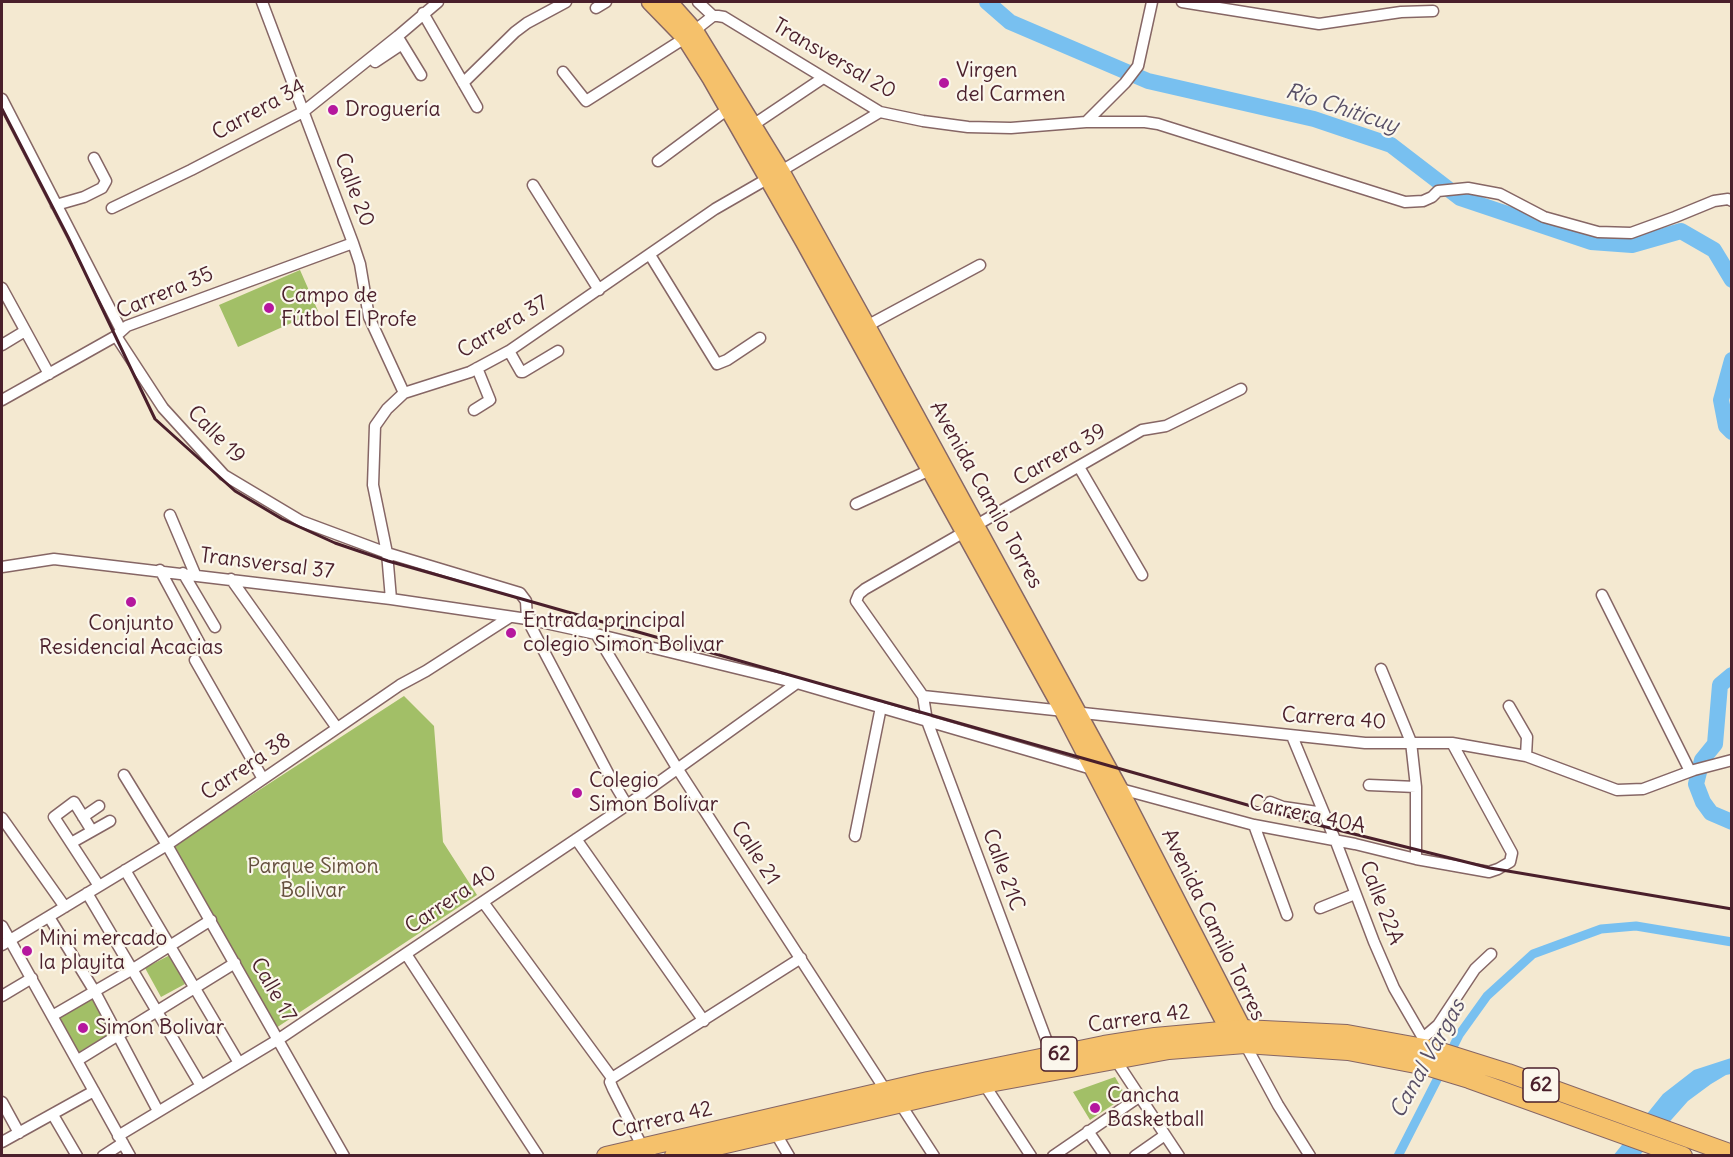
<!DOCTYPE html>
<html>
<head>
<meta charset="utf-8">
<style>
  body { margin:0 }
  #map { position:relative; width:1733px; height:1157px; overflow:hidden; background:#f4e9d1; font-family:Delius,sans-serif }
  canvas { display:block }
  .frame { position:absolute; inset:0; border:3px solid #4a1f2b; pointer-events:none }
</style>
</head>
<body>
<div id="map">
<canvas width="1733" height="1157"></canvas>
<div class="frame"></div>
</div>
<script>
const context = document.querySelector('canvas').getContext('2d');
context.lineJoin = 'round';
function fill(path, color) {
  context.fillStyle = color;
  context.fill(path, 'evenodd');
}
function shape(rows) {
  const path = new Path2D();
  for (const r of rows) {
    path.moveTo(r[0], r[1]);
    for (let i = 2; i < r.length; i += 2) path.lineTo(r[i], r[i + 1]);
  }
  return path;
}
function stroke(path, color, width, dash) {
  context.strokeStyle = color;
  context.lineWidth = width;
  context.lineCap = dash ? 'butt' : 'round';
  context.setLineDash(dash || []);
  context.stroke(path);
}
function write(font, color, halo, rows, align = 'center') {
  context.font = font + ' Delius,sans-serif';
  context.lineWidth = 4.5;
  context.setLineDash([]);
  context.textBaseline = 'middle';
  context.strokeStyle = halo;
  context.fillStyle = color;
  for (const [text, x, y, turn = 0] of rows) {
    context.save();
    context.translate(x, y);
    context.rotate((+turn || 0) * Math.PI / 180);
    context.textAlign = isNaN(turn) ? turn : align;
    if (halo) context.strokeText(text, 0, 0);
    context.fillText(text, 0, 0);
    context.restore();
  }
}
fill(shape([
  [300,270,318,311,238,347,219,305],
  [404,696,434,726,443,842,477,895,276,1028,173,846],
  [170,955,185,984,161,997,145,968],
  [94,998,113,1032,79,1052,60,1018],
  [1115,1077,1126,1096,1090,1120,1073,1092]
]), '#a2bf67');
fill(shape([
  [1731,1058,1731,1074,1726,1075,1711,1084,1688,1101,1640,1155,1613,1156,1663,1094,1694,1070]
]), '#78c0f0');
stroke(shape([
  [1448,1057,1459,1035,1487,996,1533,954,1601,929,1636,926,1732,942],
  [1398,1156,1442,1070]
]), '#78c0f0', 9);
stroke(shape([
  [987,2,1010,22,1148,81,1314,119,1391,145,1460,198,1591,242,1632,245,1681,231,1714,250,1732,280],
  [1732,360,1721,400,1726,426,1732,432],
  [1732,675,1720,685,1715,744,1702,760,1696,784,1703,802,1711,813,1732,822]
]), '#78c0f0', 16);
const street = shape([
  [262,2,353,243,360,264,369,317,404,393],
  [698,2,713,16],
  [1182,2,1319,24,1401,12,1433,11],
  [596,8,606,2],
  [423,13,477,107],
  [399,39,421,75],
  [375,62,402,44],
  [563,72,586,101,685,38,713,16,718,16,724,17,880,112,923,121,968,127,1011,128,1086,122,1145,122,1158,124,1405,202,1423,201,1432,197,1438,191,1468,188,1500,194,1544,217,1598,232,1631,233,1675,217,1714,201,1728,199,1732,201],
  [463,83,515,32,527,23,566,2],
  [2,99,121,330],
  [1086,122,1125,83,1138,66,1152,2],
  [753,125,823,78],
  [658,161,728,109],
  [781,171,880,112],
  [533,185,599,290],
  [56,205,84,197,102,188,106,181,94,158],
  [112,208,191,170,303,112,398,36,438,2],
  [650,255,717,364,727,360,760,338],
  [2,288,49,374],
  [863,328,980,265],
  [116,336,163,408,224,475,301,521,387,553,520,593,526,601,527,619,609,775,627,805],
  [2,345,25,331],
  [509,351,521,372,523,372,558,351],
  [2,400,116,336,127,326,353,243],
  [474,410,490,400,477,368],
  [1079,467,1142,575],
  [856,504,930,470],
  [170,515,195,574],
  [2,567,54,559,391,599,527,619,596,634,797,683,1092,769],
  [160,570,201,646],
  [183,573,215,627],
  [231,579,337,728],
  [1602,595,1690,771],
  [391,599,387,553,373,485,375,426,387,409,404,393,470,372,509,351,715,209,767,179],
  [596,634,677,768,886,1091],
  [195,660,263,779],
  [1381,669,1411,742,1416,787,1416,859],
  [923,696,1365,743,1452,743,1526,756,1617,790,1643,789,1694,770,1732,760],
  [1509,706,1527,737,1526,756],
  [1292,736,1336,842,1374,942,1394,988,1423,1038,1424,1048],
  [124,775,167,845,344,1156],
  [1369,785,1416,787],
  [1117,788,1254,825,1355,844,1416,859,1489,872,1498,869,1510,862,1512,853,1452,743],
  [1270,802,1283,807,1324,813],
  [83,817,99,806],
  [2,818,65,907],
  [1254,825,1287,915],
  [92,831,74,802,54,817,99,886],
  [855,836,881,707],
  [576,839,704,1021],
  [71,843,110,821],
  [125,870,239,1063],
  [87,893,201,1086],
  [483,902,612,1078],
  [1320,908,1355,894],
  [49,917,95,992,158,1111],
  [2,926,130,1156],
  [2,945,167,845,400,685,426,671,510,617],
  [406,954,538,1156],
  [2,996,32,978],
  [52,1016,133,969,211,920],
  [1423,1038,1438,1025,1475,969,1491,954],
  [1245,1044,1278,1105,1310,1156],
  [1052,1055,927,721,923,696,856,601,859,594,865,589,1142,430,1166,426,1241,389],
  [1115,1059,1179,1156],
  [78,1060,235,963],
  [984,1084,1031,1156],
  [2,1102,19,1133],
  [901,1105,934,1156],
  [53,1115,77,1156],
  [1088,1131,1105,1156],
  [775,1132,789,1156],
  [118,1136,279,1039,627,805,797,683],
  [2,1142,94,1091],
  [103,1156,123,1143],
  [651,1156,643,1148,613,1089,610,1082,612,1078,801,958],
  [1053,1156,1139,1097],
  [1135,1156,1165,1135]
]);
const primary = shape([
  [650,2,685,38,711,79,804,242,1063,711,1229,1031,1237,1038],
  [669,2,695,31,781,171,867,326,1119,788,1243,1029,1244,1040]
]);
const highway = shape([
  [606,1156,928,1081,1104,1045,1155,1037,1243,1029,1347,1034,1435,1050,1508,1073,1732,1154],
  [674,1156,984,1084,1169,1050,1245,1044,1348,1051,1426,1066,1469,1079,1683,1156]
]);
stroke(street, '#866665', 13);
stroke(primary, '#866665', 19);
stroke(highway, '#866665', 20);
stroke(street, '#fff', 10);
stroke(primary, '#f5c16b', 16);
stroke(highway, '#f5c16b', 18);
stroke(shape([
  [2,109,68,237,155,419,235,491,282,519,335,543,388,561,1318,825,1490,868,1732,909]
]), '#4a1f2b', 3);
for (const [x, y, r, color] of [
  [944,83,6,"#b5179e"],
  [333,110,6,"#b5179e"],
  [269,308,6,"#b5179e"],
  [131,602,6,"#b5179e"],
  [511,633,6,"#b5179e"],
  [577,793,6,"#b5179e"],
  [27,951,6,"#b5179e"],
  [83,1028,6,"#b5179e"],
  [1095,1108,6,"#b5179e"]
]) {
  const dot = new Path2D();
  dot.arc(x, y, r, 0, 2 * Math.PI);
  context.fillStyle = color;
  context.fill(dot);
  stroke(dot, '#fbf7ec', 2);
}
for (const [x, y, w] of [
  [1059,1054,36],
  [1541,1085,36]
]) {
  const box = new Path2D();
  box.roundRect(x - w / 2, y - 17, w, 34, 4.5);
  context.fillStyle = '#fbf7ec';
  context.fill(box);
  stroke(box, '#4a1f2b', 1.5);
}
write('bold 20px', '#4a1f2b', null, [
  ["62",1059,1054],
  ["62",1541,1085]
]);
write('21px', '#4a1f2b', '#fbf7ec', [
  ["Transversal 20",834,59,30],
  ["Carrera 34",259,110,-29],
  ["Calle 20",354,190,69],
  ["Carrera 35",165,293,-23],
  ["Carrera 37",503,327,-31],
  ["Calle 19",216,435,45],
  ["Carrera 39",1060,455,-30],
  ["Avenida Camilo Torres",986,495,61],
  ["Transversal 37",267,564,7],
  ["Carrera 40",1334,719,4],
  ["Carrera 38",246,767,-34],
  ["Carrera 40A",1307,815,12],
  ["Calle 21",755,853,57],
  ["Calle 21C",1003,870,70],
  ["Carrera 40",451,900,-34],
  ["Calle 22A",1381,903,69],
  ["Avenida Camilo Torres",1213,925,64],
  ["Calle 17",273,990,60],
  ["Carrera 42",1139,1019,-8],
  ["Carrera 42",662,1120,-13]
]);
write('21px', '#4a1f2b', '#fbf7ec', [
  ["Virgen",956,71],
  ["del Carmen",956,95],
  ["Droguería",345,110],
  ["Campo de",281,296],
  ["Fútbol El Profe",281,320],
  ["Entrada principal",523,621],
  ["colegio Simon Bolivar",523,645],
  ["Conjunto",131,624,"center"],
  ["Residencial Acacias",131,648,"center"],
  ["Colegio",589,781],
  ["Simon Bolívar",589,805],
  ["Mini mercado",39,939],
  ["la playita",39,963],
  ["Simon Bolivar",95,1028],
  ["Cancha",1107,1096],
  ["Basketball",1107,1120]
], 'left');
write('21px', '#644f3d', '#fbf7ec', [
  ["Parque Simon",313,867],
  ["Bolivar",313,891]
]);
write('italic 22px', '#584f66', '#fbf7ec', [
  ["Río Chiticuy",1342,109,18],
  ["Canal Vargas",1428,1059,-61]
]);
</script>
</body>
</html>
